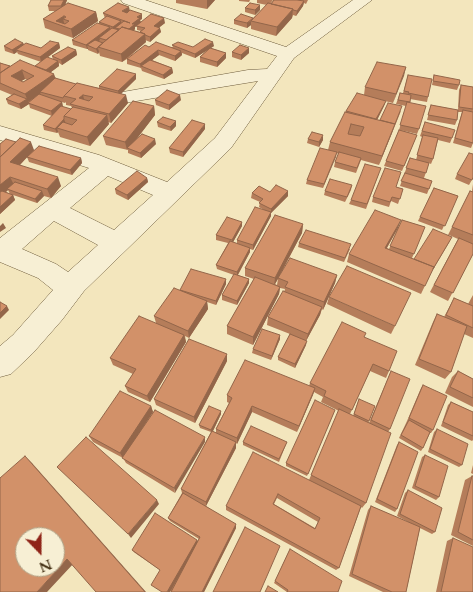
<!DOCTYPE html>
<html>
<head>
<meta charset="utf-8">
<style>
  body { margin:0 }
  #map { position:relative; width:473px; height:592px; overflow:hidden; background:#f3e6bd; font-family:Cardo,serif }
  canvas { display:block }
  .north { position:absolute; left:15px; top:527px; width:50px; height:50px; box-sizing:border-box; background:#f7efd4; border:1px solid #afa286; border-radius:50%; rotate:158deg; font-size:14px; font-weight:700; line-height:20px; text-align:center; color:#422e11 }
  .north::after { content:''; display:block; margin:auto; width:18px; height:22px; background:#8f2418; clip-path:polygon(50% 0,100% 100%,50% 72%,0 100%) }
</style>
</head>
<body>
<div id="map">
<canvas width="473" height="592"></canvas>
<div class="north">N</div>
</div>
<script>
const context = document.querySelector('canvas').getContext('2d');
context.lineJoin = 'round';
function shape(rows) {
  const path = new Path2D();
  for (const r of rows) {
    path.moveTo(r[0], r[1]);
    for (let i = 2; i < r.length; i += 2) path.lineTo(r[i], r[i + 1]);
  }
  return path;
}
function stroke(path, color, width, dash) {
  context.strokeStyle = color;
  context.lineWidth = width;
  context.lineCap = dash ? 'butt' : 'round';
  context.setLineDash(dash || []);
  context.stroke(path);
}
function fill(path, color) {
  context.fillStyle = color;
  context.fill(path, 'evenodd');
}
const street = shape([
  [121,0,145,0,286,47,353,0,372,0,294,58,231,148,84,291,62,320,33,353,11,374,0,377,0,346,13,335,53,290,38,278,0,262,0,238,89,168,0,140,0,126,99,155,167,182,215,138,258,81,124,103,117,101,114,97,117,93,248,70,267,69,277,56,123,3,121,0],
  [108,176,153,195,114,230,70,208,108,176],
  [54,221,98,245,68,272,56,264,22,249,54,221]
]);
stroke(street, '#6e5c3c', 1);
fill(street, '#f7efd4');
fill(shape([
  [51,0,67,0,65,5,96,12,98,21,73,38,45,28,43,19,56,11,49,11,48,6],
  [176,0,215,0,207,9,176,3],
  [239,0,250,0,249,2,239,1],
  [257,0,273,0,270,4,274,0,308,0,306,4,304,3,303,6,296,16,293,15,292,18,276,36,251,29,251,25,247,28,234,24,234,20,253,18,267,5,257,3],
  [245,8,260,10,255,15,245,12],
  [130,11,142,19,140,20,141,22,165,23,159,27,161,32,150,42,145,40,146,42,127,59,149,47,173,47,172,45,193,47,214,46,211,48,226,53,226,58,217,67,200,62,200,57,207,50,195,58,182,53,182,55,175,61,159,55,152,60,172,68,173,73,164,79,142,71,141,68,127,64,127,59,122,62,100,56,99,52,98,54,88,50,88,49,87,49,73,45,72,40,99,24,99,22,105,18,103,13],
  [137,26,137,30,141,31,140,32,134,31,135,29,135,27],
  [23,43,24,44,41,48,59,43,60,48,47,58,53,60,52,56,76,50,77,55,62,65,59,63,59,66,51,72,55,79,76,84,99,88,99,86,136,74,136,79,121,93,128,103,111,123,108,122,109,124,90,146,60,137,58,132,57,133,44,130,43,125,52,116,30,108,29,104,21,109,8,104,6,99,12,95,0,90,0,63,10,66,35,66,41,62,18,54,17,52,14,54,5,51,4,46],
  [25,79,27,80,23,82,21,81],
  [55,100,65,103,66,102,66,105,71,106,72,108,71,109,63,107,62,102],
  [249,48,249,53,241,60,232,57,232,52],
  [406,67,393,103,381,100,386,101,384,106,377,120,380,120,401,111,379,165,361,160,356,173,334,167,335,162,339,154,336,153,323,188,306,184,307,180,328,150,330,142,346,111,364,95,365,87],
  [408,75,428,97,427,102,410,99,410,102,419,129,417,134,400,130,417,135,402,171,384,166,399,130,406,106,396,104,400,93,403,93],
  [434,75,459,85,457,90,432,85],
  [461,85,473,87,473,143,471,148,453,143,462,112,458,112,457,120,455,125,427,120,431,105,458,110,459,90],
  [155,100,181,100,169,110,156,105],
  [154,106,155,115,134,142,156,144,141,158,128,153,128,150,106,145,103,136],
  [157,122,176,126,171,131,158,127],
  [425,122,452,138,450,143,438,140,433,159,431,164,429,163,424,178,432,181,427,194,400,186,410,158,416,160,422,137,420,136],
  [205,129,183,157,170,153,169,148],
  [308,139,323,140,319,147,307,143],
  [0,144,81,158,82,163,72,175,29,162,27,157,20,165,61,186,51,198,44,196,37,203,10,194,8,190,6,192,13,195,15,200,0,214],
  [379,173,366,209,349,204,351,200],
  [457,174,473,178,469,185,455,179],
  [147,178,148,182,128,200,116,194,115,189],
  [473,184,473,254,448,301,430,292,458,239,449,235,450,241,431,273,421,294,347,262,349,254,398,228,387,248,389,249,402,220,425,227,412,258,414,259,448,235,470,191,472,191],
  [352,185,351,190,345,202,324,195,325,191],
  [396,187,403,189,398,204,391,201,389,207,372,202,373,197],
  [434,188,458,196,442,230,418,221],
  [288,191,288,196,271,213,271,216,253,250,250,249,250,252,238,275,249,279,249,283,237,305,222,300,222,295,234,275,217,269,216,265,228,243,216,240,216,235,242,222,242,226,233,242,237,244,237,240,264,210,259,207,260,202,251,198,252,193],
  [303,224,302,233,279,277,337,275,335,283,323,310,322,309,320,315,306,341,306,345,295,368,278,360,278,357,290,334,267,325,268,317,284,292,285,289,280,288,279,294,253,345,227,334,227,326,254,279,245,276,245,268],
  [278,279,277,285,275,284],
  [299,243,350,249,344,262,298,247],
  [226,279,226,284,216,305,207,302,208,309,189,338,185,336,186,342,150,402,128,392,125,386,133,374,113,365,110,358,156,323,154,316,180,290],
  [473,295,473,338,464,334,451,372,445,379,415,365,433,322,437,314,444,317,454,298,468,304],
  [329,297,395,326,391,334,327,304],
  [280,335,280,339,271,360,252,353,253,349],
  [364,337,389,371,386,378,370,371,350,414,353,416,359,399,369,421,368,423,369,423,391,371,390,429,388,432,366,503,362,508,361,507,339,568,336,570,226,510,226,506,309,480,339,411,321,402,323,397,314,392,297,432,252,412,237,444,236,443,236,448,206,506,236,528,204,592,171,592,160,570,135,553,132,550,197,540,198,541,199,539,170,521,168,518,182,493,181,489,211,432,200,428,199,425,221,411,221,414,213,431,216,433,216,429,229,403,227,402,227,395,309,386,310,383],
  [277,498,318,522,315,528,274,504],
  [227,354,227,361,195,423,156,405,154,399],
  [458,371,473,379,473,407,445,393,452,377],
  [423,385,433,430,431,433,430,433,423,448,421,451,399,438,407,421,421,388],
  [451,402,473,412,473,440,472,441,441,426,448,405],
  [151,406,153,412,139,433,155,410,175,493,126,463,123,458,93,442,89,436],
  [335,410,307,476,286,466,286,463],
  [437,429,462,465,459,467,428,452,434,432],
  [243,442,287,442,279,462,243,445],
  [399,442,397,509,395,512,375,502,397,445],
  [425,455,439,497,436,500,412,488,422,457],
  [473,465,473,474,471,473],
  [472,476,473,476,473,546,451,535,465,480],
  [408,490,435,532,432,534,420,528,406,592,383,592,349,576,368,510,371,506,412,524,397,516,405,493],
  [453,538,473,592,436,592,447,541],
  [290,549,338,592,287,592,274,583]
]), '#b57d5a');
fill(shape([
  [64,0,67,0,63,11,61,6],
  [207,0,215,0,207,9],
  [304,1,303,6,296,16,297,11],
  [260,5,260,10,255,15,255,10],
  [129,7,130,11,123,16,122,11],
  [293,9,292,18,276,36,277,27],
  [96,12,98,21,73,38,71,29],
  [142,14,142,19,140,20,141,23,135,27,135,29,127,36,126,31,137,17],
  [64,16,65,20,63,19,65,26,56,21],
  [164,18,165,23,155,31,154,26],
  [121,21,122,26,115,28,115,30,114,31,113,27],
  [251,21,251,25,247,28,247,23],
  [110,27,111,32,99,38,100,40,91,47,87,45,88,49,87,49,86,45],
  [160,28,161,32,150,42,150,37],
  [145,34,146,42,122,62,121,54],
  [213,42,214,46,195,58,195,54],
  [23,43,25,48,16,50,17,52,14,54,12,50],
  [59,43,60,48,41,62,40,57],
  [98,48,99,52,98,54,96,49],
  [249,48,249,53,241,60,241,55],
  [76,50,77,55,62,65,61,60],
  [158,50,159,55,143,67,141,66,141,69,140,64],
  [181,51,182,55,175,61,175,56],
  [226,53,226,58,217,67,217,62],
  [58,61,59,66,47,75,46,70],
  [406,67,404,76,393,103,396,94],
  [172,68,173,73,164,79,163,75],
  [22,70,25,79,15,85,11,76],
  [54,74,57,82,40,92,41,93,28,102,29,104,21,109,19,104,27,99,25,94],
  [136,74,136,79,119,96,118,91],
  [83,95,85,103,79,98],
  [126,95,128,103,111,123,109,114],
  [180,95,181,100,169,110,169,105],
  [386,101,384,106,375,124,376,119],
  [62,102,63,107,52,116,51,111],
  [154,106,155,115,129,149,127,148,127,150,125,142],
  [107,115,109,124,90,146,87,137],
  [64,119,66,124,57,128,58,132,57,133,55,129],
  [176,121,176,126,171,131,170,127],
  [205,124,205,129,183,157,183,152],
  [395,124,392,133,379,165,382,156],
  [323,135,323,140,319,147,319,142],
  [155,139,156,144,141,158,140,153],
  [31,142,34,150,14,171,10,162],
  [337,152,336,157,323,188,324,184],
  [81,158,82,163,72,175,70,170],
  [10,177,14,185,7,189,8,190,0,197,0,185],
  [58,177,61,186,51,198,47,189],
  [147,178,148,182,128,200,127,195],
  [42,191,44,196,37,203,35,199],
  [288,191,288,196,271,213,271,216,253,250,253,245,271,212,271,209],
  [13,195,15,200,0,214,0,207],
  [401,220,398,228,382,256,385,248],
  [242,222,242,226,232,244,232,240],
  [3,223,6,228,0,232,0,226],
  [303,224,302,233,274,286,275,278],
  [250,248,250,252,237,276,237,272],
  [337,275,335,283,323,310,324,302],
  [226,279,226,284,216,305,216,301],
  [249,279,249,283,237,305,237,301],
  [280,287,279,294,253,345,253,337],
  [207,301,208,309,189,338,188,331],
  [7,306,9,310,0,319,0,313],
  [322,307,320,315,306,341,308,334],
  [184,335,186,342,150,402,147,396],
  [280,335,280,339,271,360,272,356],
  [307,341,306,345,295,368,295,364],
  [227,354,227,361,195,423,194,417],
  [315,388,313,395,297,432,299,426],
  [151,406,153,412,123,458,120,453],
  [252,406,252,412,237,444,237,438],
  [221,411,221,414,212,433,211,430],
  [205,437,205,442,175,493,174,488],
  [236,442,236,448,206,506,206,502],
  [25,456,32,463,146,592,145,592],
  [157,500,159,504,131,538,128,534],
  [236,524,236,528,204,592,202,592],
  [197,540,198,543,170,592,167,592],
  [67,559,74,563,47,592,37,592]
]), '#93664a');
const building = shape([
  [51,0,64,0,61,6,48,6,51,0],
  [274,0,297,0,304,1,297,11,293,10,293,9,271,4,274,0],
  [68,3,96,12,71,29,43,19,68,3],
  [64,16,66,17,63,19,69,21,65,24,56,21,64,16],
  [118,3,129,7,122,11,127,13,130,10,142,14,137,17,140,18,132,24,135,24,129,29,122,27,120,29,115,28,124,21,130,23,103,13,118,3],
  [250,3,260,5,255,10,245,8,250,3],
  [268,3,293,9,277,27,251,21,268,3],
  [151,14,164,18,154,26,160,28,150,37,145,35,145,34,140,32,145,28,136,26,151,14],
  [241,14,253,18,247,23,234,20,241,14],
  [107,16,121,21,113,27,99,22,107,16],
  [97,23,110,27,86,45,72,40,97,23],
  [122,27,145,34,121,54,98,47,122,27],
  [112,28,119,30,106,40,99,38,112,28],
  [15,39,23,43,12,50,4,46,15,39],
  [205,39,213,42,195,54,172,45,178,42,193,47,205,39],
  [95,40,103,43,96,49,87,45,95,40],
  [50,41,59,43,40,57,16,50,26,43,41,48,50,41],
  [156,42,181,51,175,56,158,50,140,64,127,59,145,45,149,47,156,42],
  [240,45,249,48,241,55,232,52,240,45],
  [68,47,76,50,61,60,52,56,68,47],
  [210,48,226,53,217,62,200,57,210,48],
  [47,57,58,61,46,70,35,66,47,57],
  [20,60,54,74,25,94,0,83,0,73,20,60],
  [22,70,34,76,23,82,11,76,22,70],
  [150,60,172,68,163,75,141,66,150,60],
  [377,62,406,67,396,94,365,87,377,62],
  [0,63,10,66,0,73,0,63],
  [117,69,136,74,118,91,99,86,117,69],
  [408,75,432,79,428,97,408,93,409,92,404,91,408,75],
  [434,75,460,80,459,85,433,81,434,75],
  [55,78,76,84,64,96,63,98,40,92,55,78],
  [77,83,126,95,109,114,70,104,76,99,64,96,77,83],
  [83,95,93,97,89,101,79,98,83,95],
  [461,85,473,87,473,109,459,107,461,85],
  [167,90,180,95,169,105,155,100,167,90],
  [357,93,386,101,376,119,346,111,357,93],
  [400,93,411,95,410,102,398,100,400,93],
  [14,94,27,99,19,104,6,99,14,94],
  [39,94,62,102,51,111,28,103,39,94],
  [133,101,154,106,125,142,103,136,133,101],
  [407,102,426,106,419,129,400,125,407,102],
  [388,103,402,106,395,124,380,120,388,103],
  [431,105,458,110,457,120,428,115,431,105],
  [61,106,71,109,64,116,64,119,55,129,43,125,61,106],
  [73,107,107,115,87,137,57,128,63,122,72,125,77,120,64,116,73,107],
  [463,110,473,112,473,143,455,138,463,110],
  [345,112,395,124,382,156,330,142,345,112],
  [351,124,364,127,360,136,348,134,351,124],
  [163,117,176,121,170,127,157,122,163,117],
  [192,120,205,124,183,152,169,148,192,120],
  [425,122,455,130,452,138,422,131,425,122],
  [399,130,417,135,404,166,386,161,399,130],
  [312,132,323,135,319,142,308,139,312,132],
  [142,134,155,139,140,153,127,148,142,134],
  [423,135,438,138,433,159,417,155,423,135],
  [20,138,31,142,10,162,58,177,47,189,10,177,0,185,0,157,20,138],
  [6,139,16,142,0,157,0,144,6,139],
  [39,146,81,158,70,170,27,157,39,146],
  [320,148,337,152,324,184,307,180,320,148],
  [339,152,361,158,357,168,335,162,339,152],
  [469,153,473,154,473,177,472,180,457,174,469,153],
  [410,158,429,163,426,173,406,168,410,158],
  [365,164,381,168,367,204,351,200,365,164],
  [385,168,401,172,396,187,403,189,400,199,392,197,390,202,373,197,385,168],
  [137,171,147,178,127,195,115,189,137,171],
  [405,173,432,181,429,189,401,181,405,173],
  [330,179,352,185,347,197,325,191,330,179],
  [15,182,42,191,35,199,7,189,15,182],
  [276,185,288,191,271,209,259,203,263,199,252,193,259,186,270,192,276,185],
  [434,188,458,196,445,226,420,217,434,188],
  [2,191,13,195,0,207,0,192,2,191],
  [470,191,473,192,473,235,452,227,470,191],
  [255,207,271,212,253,245,237,240,255,207],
  [375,210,401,220,385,248,434,267,425,286,349,254,375,210],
  [275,215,303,224,275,278,245,268,275,215],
  [227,217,242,222,232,240,216,235,227,217],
  [402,220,425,227,414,254,390,246,402,220],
  [433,229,452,237,433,269,434,267,414,259,433,229],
  [306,230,351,244,345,258,299,243,306,230],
  [459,238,473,244,473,254,453,293,434,285,459,238],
  [230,241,250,248,237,272,216,265,230,241],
  [290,258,337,275,324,302,285,287,288,282,278,278,290,258],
  [347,266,411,293,395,326,329,297,347,266],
  [191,269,226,279,216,301,180,290,191,269],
  [234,274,249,279,237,301,222,295,234,274],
  [255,277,280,287,253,337,227,326,255,277],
  [174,288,207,301,188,331,154,316,174,288],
  [283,291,322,307,308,334,268,317,283,291],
  [454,298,473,306,473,328,446,315,454,298],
  [0,302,7,306,0,313,0,302],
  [437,314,467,326,451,372,419,359,437,314],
  [139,316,184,335,147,396,125,386,136,369,110,358,139,316],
  [342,322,366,333,364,337,397,351,389,371,373,364,352,410,324,396,326,391,310,383,342,322],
  [262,329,280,335,272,356,253,349,262,329],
  [290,334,307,341,295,364,278,357,290,334],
  [189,339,227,354,194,417,154,399,189,339],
  [245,360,315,388,299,426,252,406,237,438,216,429,232,398,227,395,245,360],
  [391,371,410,379,390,429,371,420,391,371],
  [458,371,473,379,473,398,450,387,458,371],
  [423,385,447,396,433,430,409,418,423,385],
  [120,391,151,406,120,453,89,436,120,391],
  [359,399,375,406,369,421,354,414,359,399],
  [315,400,335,410,308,474,286,463,315,400],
  [451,402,473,412,473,436,443,422,451,402],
  [209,406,221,411,211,430,199,425,209,406],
  [339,409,391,433,366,503,311,475,339,409],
  [155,410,205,437,174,488,122,458,155,410],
  [409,420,430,432,423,448,401,435,409,420],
  [251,426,287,442,279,459,243,442,251,426],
  [437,429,468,444,462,465,430,449,437,429],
  [212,431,236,442,206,502,181,489,212,431],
  [86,437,157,500,128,534,57,467,86,437],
  [399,442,418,452,397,509,377,499,399,442],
  [253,452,361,506,339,568,226,506,253,452],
  [278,494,320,518,315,529,273,504,278,494],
  [425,455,448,466,439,497,415,486,425,455],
  [25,456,145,592,96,592,67,559,37,592,0,592,0,478,25,456],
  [25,537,55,537,55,567,25,567,25,537],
  [472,476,473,476,473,540,458,532,472,476],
  [408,490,442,508,435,532,400,514,408,490],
  [183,493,236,524,202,592,171,592,200,537,168,518,183,493],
  [371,506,420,527,406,592,392,592,352,574,371,506],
  [155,513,197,540,167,592,162,592,151,585,160,570,132,550,155,513],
  [245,527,280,546,260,592,213,592,245,527],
  [453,538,473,547,473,592,441,592,453,538],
  [290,549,342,581,338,592,287,592,288,590,275,581,290,549],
  [268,586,278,592,265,592,268,586]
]);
fill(building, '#d29169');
stroke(building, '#93664a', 1);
</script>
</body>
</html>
